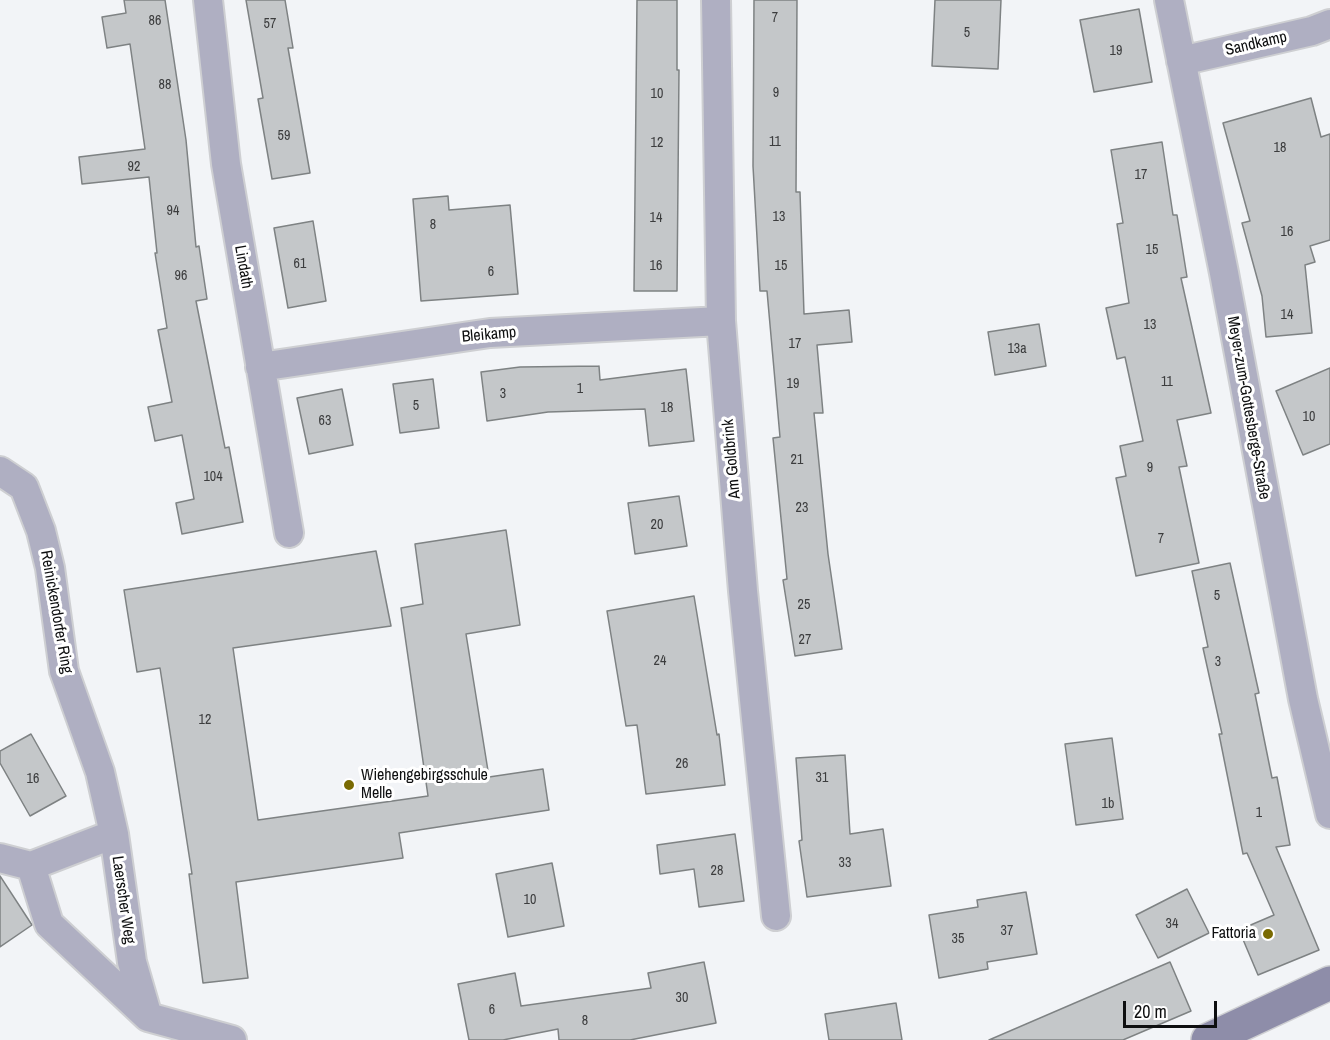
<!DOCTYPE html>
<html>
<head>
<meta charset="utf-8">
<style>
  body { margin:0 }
  #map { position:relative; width:1330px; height:1040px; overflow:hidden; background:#f2f4f7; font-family:"Archivo Narrow",sans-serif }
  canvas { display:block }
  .scale { position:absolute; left:1123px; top:1001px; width:94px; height:27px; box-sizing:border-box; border:3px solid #0e0f10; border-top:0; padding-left:8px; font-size:18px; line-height:21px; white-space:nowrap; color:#0e0f10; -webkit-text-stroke:4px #fff; paint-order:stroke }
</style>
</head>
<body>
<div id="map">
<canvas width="1330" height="1040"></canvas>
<div class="scale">20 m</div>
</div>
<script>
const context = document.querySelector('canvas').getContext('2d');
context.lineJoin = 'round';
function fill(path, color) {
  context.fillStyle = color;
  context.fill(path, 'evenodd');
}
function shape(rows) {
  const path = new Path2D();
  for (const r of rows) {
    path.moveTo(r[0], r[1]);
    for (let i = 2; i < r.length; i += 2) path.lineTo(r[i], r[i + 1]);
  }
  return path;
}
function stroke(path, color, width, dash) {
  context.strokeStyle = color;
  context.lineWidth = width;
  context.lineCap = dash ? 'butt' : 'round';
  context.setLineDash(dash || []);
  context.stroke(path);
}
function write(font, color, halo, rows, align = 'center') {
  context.font = font + ' "Archivo Narrow",sans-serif';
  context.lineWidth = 6;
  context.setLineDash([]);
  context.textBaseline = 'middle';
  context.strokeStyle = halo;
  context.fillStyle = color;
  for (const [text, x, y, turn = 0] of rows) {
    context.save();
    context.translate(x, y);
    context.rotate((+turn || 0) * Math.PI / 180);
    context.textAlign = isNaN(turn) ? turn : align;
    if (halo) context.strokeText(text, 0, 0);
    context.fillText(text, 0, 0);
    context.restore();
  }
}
const building = shape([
  [124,0,165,0,186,140,196,247,199,246,207,299,196,301,225,448,229,447,243,522,182,534,176,503,194,499,182,435,155,441,148,407,172,402,158,330,167,328,155,253,157,253,149,177,82,184,79,157,145,149,130,44,107,48,102,17,126,13,124,0],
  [246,0,285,0,293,48,288,48,310,173,272,179,258,99,263,98,246,0],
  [637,0,677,0,677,70,679,70,677,291,634,291,637,0],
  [754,0,797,0,796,192,800,192,804,314,849,310,852,342,817,345,823,413,814,413,828,554,842,649,795,656,783,580,787,579,773,438,780,437,767,291,760,291,753,166,754,0],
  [935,0,1001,0,998,69,932,66,935,0],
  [1139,9,1152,82,1094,92,1080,20,1139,9],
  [1311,98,1321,137,1330,134,1330,240,1310,246,1315,262,1305,265,1312,333,1266,337,1262,296,1242,223,1250,221,1223,123,1311,98],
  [1162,142,1173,215,1177,215,1187,277,1181,278,1211,413,1177,420,1187,466,1179,467,1199,563,1136,576,1116,478,1126,476,1120,446,1143,441,1125,357,1117,359,1106,308,1129,303,1117,224,1123,223,1111,150,1162,142],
  [448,196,449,210,510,205,518,294,421,301,413,199,448,196],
  [313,221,326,301,288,308,274,228,313,221],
  [1039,324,1046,366,995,375,988,332,1039,324],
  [599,366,600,380,686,369,694,441,649,446,645,409,548,412,487,421,481,372,520,367,599,366],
  [1330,368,1330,444,1303,455,1276,391,1330,368],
  [433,379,439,428,400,433,393,384,433,379],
  [342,389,353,445,309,454,297,398,342,389],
  [679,496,687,546,635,554,628,503,679,496],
  [506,530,520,625,466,634,489,777,543,769,549,810,399,833,403,858,236,882,248,978,203,983,189,874,192,874,160,668,137,672,124,590,376,551,391,626,233,648,258,820,428,796,401,608,423,604,415,544,506,530],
  [1230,563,1259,693,1255,694,1272,778,1277,777,1290,845,1276,847,1319,950,1258,975,1239,930,1274,915,1247,853,1243,854,1219,734,1222,734,1203,648,1208,647,1192,571,1230,563],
  [694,596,717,735,719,734,725,785,646,794,637,725,626,726,607,611,694,596],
  [31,734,66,796,30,816,0,763,0,751,31,734],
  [1112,738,1123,819,1076,825,1065,744,1112,738],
  [845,755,850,834,883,829,891,886,807,897,799,841,802,840,796,758,845,755],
  [735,834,744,901,699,907,694,869,660,874,657,845,735,834],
  [552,863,564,926,508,937,496,874,552,863],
  [0,876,32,925,0,947,0,876],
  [1187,889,1209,933,1158,958,1136,915,1187,889],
  [1026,892,1037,954,987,962,988,969,939,978,929,915,978,907,977,900,1026,892],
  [704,962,716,1023,630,1040,559,1040,558,1029,503,1040,469,1040,458,984,515,973,521,1006,651,988,648,973,704,962],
  [1170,962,1191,1011,1123,1040,989,1040,1170,962],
  [896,1003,902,1040,829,1040,825,1014,896,1003]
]);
fill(building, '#c4c7c9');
stroke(building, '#7e8283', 1.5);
const street = shape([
  [208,0,226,164,289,533],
  [716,0,721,321,743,591,776,916],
  [1169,0,1224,273,1303,699,1330,814],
  [1181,61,1312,31,1330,24],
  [260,367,490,333,721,321],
  [0,471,24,487,41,531,50,568,64,671,100,772,114,834,132,962,148,1017],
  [0,858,31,866,49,924,148,1017,232,1040],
  [31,866,114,834]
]);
const secondary = shape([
  [1208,1040,1330,983]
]);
stroke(street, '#cecfd2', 32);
stroke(secondary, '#cecfd2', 36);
stroke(street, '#afafc2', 28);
stroke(secondary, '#8e8da9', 33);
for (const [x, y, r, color] of [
  [349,785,6,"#796a02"],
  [1268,934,6,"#796a02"]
]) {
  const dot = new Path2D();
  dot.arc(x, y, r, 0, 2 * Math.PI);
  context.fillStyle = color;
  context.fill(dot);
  stroke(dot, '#fff', 2);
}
write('14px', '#3c3d3e', null, [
  ["7",775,18],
  ["86",155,21],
  ["57",270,24],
  ["5",967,33],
  ["19",1116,51],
  ["88",165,85],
  ["9",776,93],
  ["10",657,94],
  ["59",284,136],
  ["11",775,142],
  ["12",657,143],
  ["18",1280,148],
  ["92",134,167],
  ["17",1141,175],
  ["94",173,211],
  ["13",779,217],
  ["14",656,218],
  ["8",433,225],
  ["16",1287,232],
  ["15",1152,250],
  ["61",300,264],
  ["16",656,266],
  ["15",781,266],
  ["6",491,272],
  ["96",181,276],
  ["14",1287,315],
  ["13",1150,325],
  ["17",795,344],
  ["13a",1017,349],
  ["11",1167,382],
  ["19",793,384],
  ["1",580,389],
  ["3",503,394],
  ["5",416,406],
  ["18",667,408],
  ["10",1309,417],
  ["63",325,421],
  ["21",797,460],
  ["9",1150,468],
  ["104",213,477],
  ["23",802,508],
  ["20",657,525],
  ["7",1161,539],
  ["5",1217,596],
  ["25",804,605],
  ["27",805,640],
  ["24",660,661],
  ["3",1218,662],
  ["12",205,720],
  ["26",682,764],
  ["31",822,778],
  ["16",33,779],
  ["1b",1108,804],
  ["1",1259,813],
  ["33",845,863],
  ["28",717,871],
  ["10",530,900],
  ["34",1172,924],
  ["37",1007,931],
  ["35",958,939],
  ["30",682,998],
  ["6",492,1010],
  ["8",585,1021]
]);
write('16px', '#0e0f10', '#fff', [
  ["Sandkamp",1256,44,-13],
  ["Lindath",243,267,80],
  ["Bleikamp",489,335,-5],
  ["Meyer-zum-Gottesberge-Straße",1248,408,80],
  ["Am Goldbrink",732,459,-95],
  ["Reinickendorfer Ring",56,612,80],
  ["Laerscher Weg",123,900,82]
]);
write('16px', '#0e0f10', '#fff', [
  ["Wiehengebirgsschule",361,776],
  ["Melle",361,794],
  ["Fattoria",1256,934,"right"]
], 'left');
</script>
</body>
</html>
